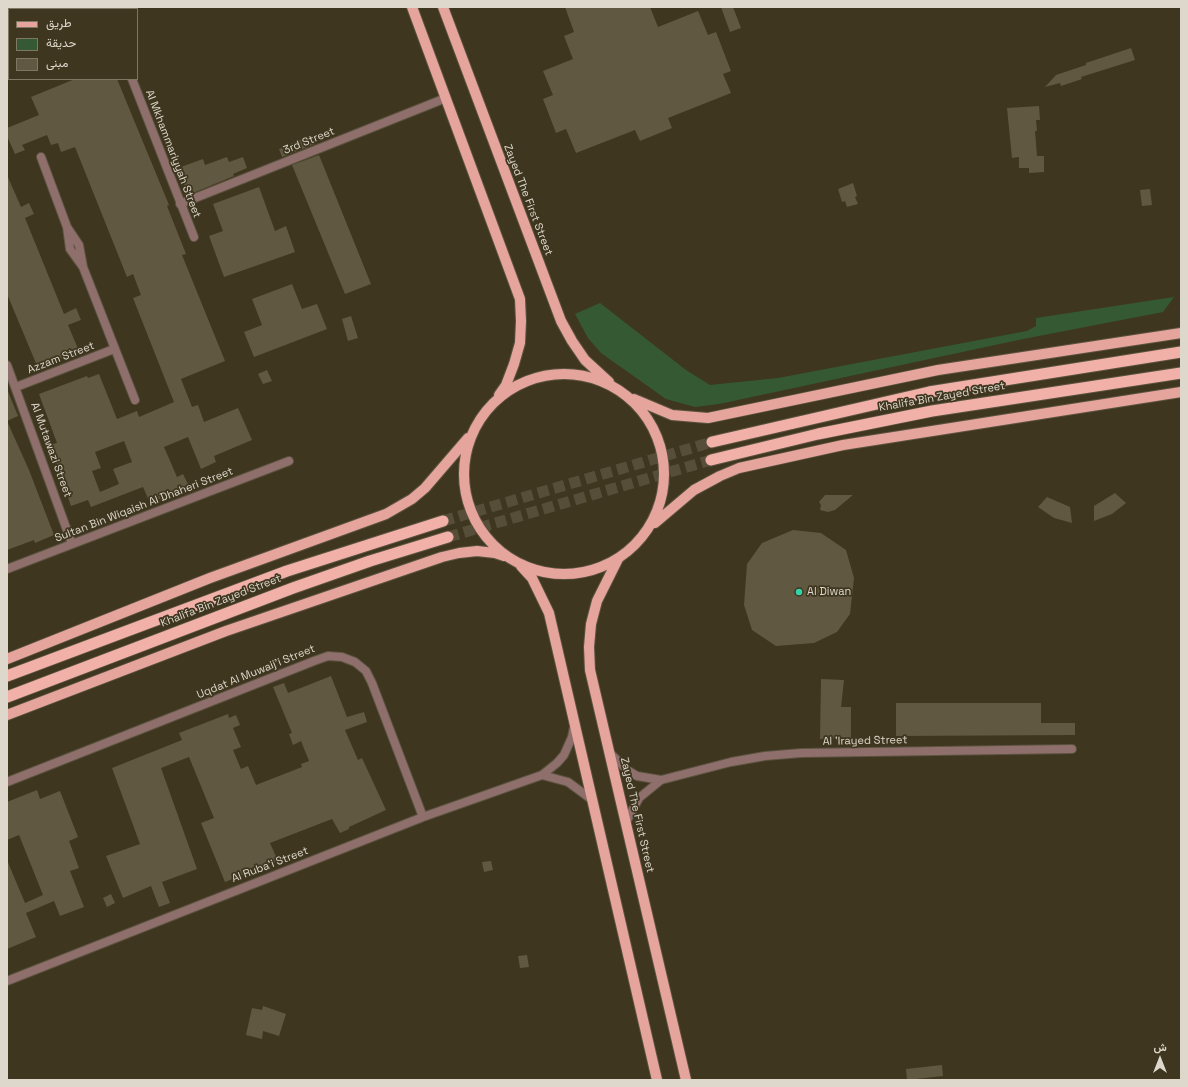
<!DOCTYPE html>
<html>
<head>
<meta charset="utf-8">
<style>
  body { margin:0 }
  #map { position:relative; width:1188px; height:1087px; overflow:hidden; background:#3f3620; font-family:"Space Grotesk",Vazirmatn,sans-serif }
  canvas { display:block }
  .frame { position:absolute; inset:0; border:8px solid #ddd8cb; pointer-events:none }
  .legend { position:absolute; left:8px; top:8px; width:130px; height:72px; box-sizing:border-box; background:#3f3620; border:1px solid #7e7764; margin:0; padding:5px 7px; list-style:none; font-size:12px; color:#ddd8cb }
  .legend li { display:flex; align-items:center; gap:8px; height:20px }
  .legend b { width:20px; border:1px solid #7e7764 }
  .north { position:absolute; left:1140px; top:1039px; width:40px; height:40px; -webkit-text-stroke:3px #3f3620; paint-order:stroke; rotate:0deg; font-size:11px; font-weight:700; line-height:16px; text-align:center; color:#ddd8cb }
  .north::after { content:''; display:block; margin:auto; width:14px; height:18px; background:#ddd8cb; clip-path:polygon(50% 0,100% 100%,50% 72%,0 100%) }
</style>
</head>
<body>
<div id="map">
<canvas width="1188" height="1087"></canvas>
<div class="frame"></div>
<ul class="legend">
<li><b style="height:5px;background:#e5a49c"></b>طريق</li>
<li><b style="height:11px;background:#355a33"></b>حديقة</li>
<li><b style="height:11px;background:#615841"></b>مبنى</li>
</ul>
<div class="north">ش</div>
</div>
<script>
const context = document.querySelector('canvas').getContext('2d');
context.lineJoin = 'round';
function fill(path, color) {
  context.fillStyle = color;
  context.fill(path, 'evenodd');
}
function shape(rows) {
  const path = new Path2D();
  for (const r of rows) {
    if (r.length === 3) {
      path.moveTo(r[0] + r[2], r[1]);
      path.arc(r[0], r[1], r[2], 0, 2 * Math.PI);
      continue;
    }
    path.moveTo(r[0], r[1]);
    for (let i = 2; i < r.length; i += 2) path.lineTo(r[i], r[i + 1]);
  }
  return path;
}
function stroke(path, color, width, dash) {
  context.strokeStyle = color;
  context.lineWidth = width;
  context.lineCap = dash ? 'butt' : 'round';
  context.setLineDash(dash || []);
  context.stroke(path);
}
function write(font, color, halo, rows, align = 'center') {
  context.font = font + ' "Space Grotesk",sans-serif';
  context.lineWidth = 3.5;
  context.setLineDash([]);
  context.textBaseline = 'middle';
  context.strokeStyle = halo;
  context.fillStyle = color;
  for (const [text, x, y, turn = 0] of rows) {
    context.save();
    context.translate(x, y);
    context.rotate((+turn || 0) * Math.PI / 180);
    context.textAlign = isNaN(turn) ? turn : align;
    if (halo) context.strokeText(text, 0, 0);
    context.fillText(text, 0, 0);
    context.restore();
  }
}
fill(shape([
  [1174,297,1163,312,1023,339,719,404,695,407,666,399,601,353,588,338,575,314,600,303,686,370,710,385,778,378,1016,333,1027,331,1036,326,1036,318]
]), '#355a33');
fill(shape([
  [565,7,650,7,658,27,698,11,708,35,716,32,731,71,723,74,731,93,668,118,672,128,640,141,635,130,576,153,566,129,556,133,543,99,553,95,543,71,573,59,564,36,574,32],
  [721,7,733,7,741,28,730,32],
  [1131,48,1135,60,1081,77,1082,79,1061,86,1060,83,1045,87,1056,75,1086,65,1086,63],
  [75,79,117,79,169,205,167,206,186,254,182,255,225,361,181,379,192,407,198,405,204,422,238,408,252,440,214,456,216,462,201,469,188,437,164,447,177,477,183,474,189,486,150,503,143,487,91,507,88,500,71,506,50,445,57,443,39,394,87,376,88,378,99,374,117,419,137,411,139,417,174,402,133,298,141,295,133,274,127,277,75,147,61,152,58,143,51,145,47,135,22,145,25,150,15,154,7,136,7,128,39,115,31,97],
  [124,441,132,462,113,469,119,484,100,492,92,471,101,468,95,452],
  [1039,106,1040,120,1036,120,1037,131,1035,131,1037,156,1044,156,1044,172,1029,173,1029,168,1019,168,1019,157,1012,158,1007,108],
  [311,135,315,144,282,157,279,149],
  [319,155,371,284,345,294,292,165],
  [227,157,229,162,243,157,247,168,233,174,234,176,188,195,178,168,203,159,205,165],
  [7,175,21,207,29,203,34,214,25,218,64,314,76,308,81,320,68,325,79,351,38,368,7,294],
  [853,183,857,196,855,197,858,204,847,207,845,201,842,202,838,189],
  [259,187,275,231,286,226,295,252,224,277,209,236,223,231,213,204],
  [1150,189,1152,205,1142,206,1140,190],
  [292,284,302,309,317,304,327,329,254,357,244,332,262,325,252,299],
  [351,316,358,338,348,341,342,319],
  [267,370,272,381,263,384,258,374],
  [7,389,18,416,7,421,29,470,54,535,35,543,34,540,7,550],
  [1115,493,1126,503,1112,514,1094,521,1094,506],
  [825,495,853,495,835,510,828,512,820,510,821,505,819,502],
  [1047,497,1070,507,1072,523,1054,518,1038,507],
  [793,530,821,533,846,550,854,578,850,614,837,632,814,643,776,646,752,630,744,605,747,564,762,543],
  [331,676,347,717,364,712,367,722,345,730,358,760,362,758,386,810,349,827,349,829,340,833,332,819,270,843,278,861,225,882,201,823,214,818,189,757,161,768,197,869,162,882,170,903,159,907,151,886,123,898,106,856,140,844,112,768,182,740,179,733,228,714,229,718,236,715,240,725,233,728,241,747,233,750,241,769,248,766,256,785,302,767,301,764,309,761,301,741,293,745,289,734,292,733,273,687,284,683,288,693],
  [821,679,844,680,841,707,851,707,851,738,820,739],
  [896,703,1041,703,1041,723,1075,723,1075,735,896,736],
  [37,790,40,799,60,791,78,837,69,841,79,868,70,871,84,907,60,916,54,901,26,913,36,937,7,949,7,860,25,903,43,895,19,835,7,840,7,802],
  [491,861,493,870,484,872,482,862],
  [111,894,115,903,107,907,103,898],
  [527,955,529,967,520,968,518,956],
  [263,1006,286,1014,279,1036,263,1031,262,1039,246,1035,252,1008,262,1010],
  [942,1065,943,1076,907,1080,906,1069]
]), '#615841');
stroke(shape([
  [443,521,712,442],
  [448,537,711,460]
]), '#574e3a', 11, [11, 5.5]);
const minor = shape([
  [105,7,105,9],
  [132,79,194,237],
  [41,157,67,227,70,249,83,267],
  [180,204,446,98],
  [67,227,79,245,83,267,135,400],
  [7,365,72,544],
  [16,387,114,349],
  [7,569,289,461],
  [611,754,627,770,637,776,661,780],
  [542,775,568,782,591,799],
  [7,782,314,661,328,656,342,657,355,662,366,671,372,683,423,817],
  [626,822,639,798,661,780,731,762,765,756,801,753,1072,749],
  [7,981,423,817,542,775,557,763,564,755,572,737,574,727]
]);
const primary = shape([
  [412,7,520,299,521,321,520,343,514,364,506,385,499,395],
  [443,7,561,321,572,341,585,360,609,382],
  [564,474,100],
  [634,399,672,415,708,418,938,370,1181,333],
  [655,523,694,490,720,476,739,468,843,445,1181,392],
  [618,559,597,601,591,624,589,647,590,670,686,1080],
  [521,566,532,578,549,613,657,1080],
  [7,659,210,578,386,514,412,499,425,488,468,438],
  [7,715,226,631,442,557,459,553,477,551,495,553,504,556]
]);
const trunk = shape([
  [712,442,929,392,1181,352],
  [711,460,818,434,932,411,1181,373],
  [7,676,287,571,443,521],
  [7,697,293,588,370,561,448,537]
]);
stroke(minor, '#5b533f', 10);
stroke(primary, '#5b533f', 12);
stroke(trunk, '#5b533f', 13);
stroke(minor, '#8f6f6b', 8);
stroke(primary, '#e5a49c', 10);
stroke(trunk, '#f1b1a9', 11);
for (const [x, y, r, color] of [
  [799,592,4,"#33d4a8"]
]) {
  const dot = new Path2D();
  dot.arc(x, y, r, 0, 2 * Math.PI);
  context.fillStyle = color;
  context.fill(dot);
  stroke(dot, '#3f3620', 1.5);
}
write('11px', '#ddd8cb', '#3f3620', [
  ["3rd Street",309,141,-22],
  ["Al Mkhammariyyah Street",173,154,69],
  ["Zayed The First Street",528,200,69],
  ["Azzam Street",61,358,-21],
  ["Khalifa Bin Zayed Street",942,397,-10],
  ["Al Mutawazi Street",51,450,70],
  ["Sultan Bin Wiqaish Al Dhaheri Street",144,505,-21],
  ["Khalifa Bin Zayed Street",221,601,-21],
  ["Uqdat Al Muwaij'i Street",256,672,-22],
  ["Al 'Irayed Street",865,741,-1],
  ["Zayed The First Street",637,815,77],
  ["Al Ruba'i Street",270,865,-21]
]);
write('11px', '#ddd8cb', '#3f3620', [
  ["Al Diwan",807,592]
], 'left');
</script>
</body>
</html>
